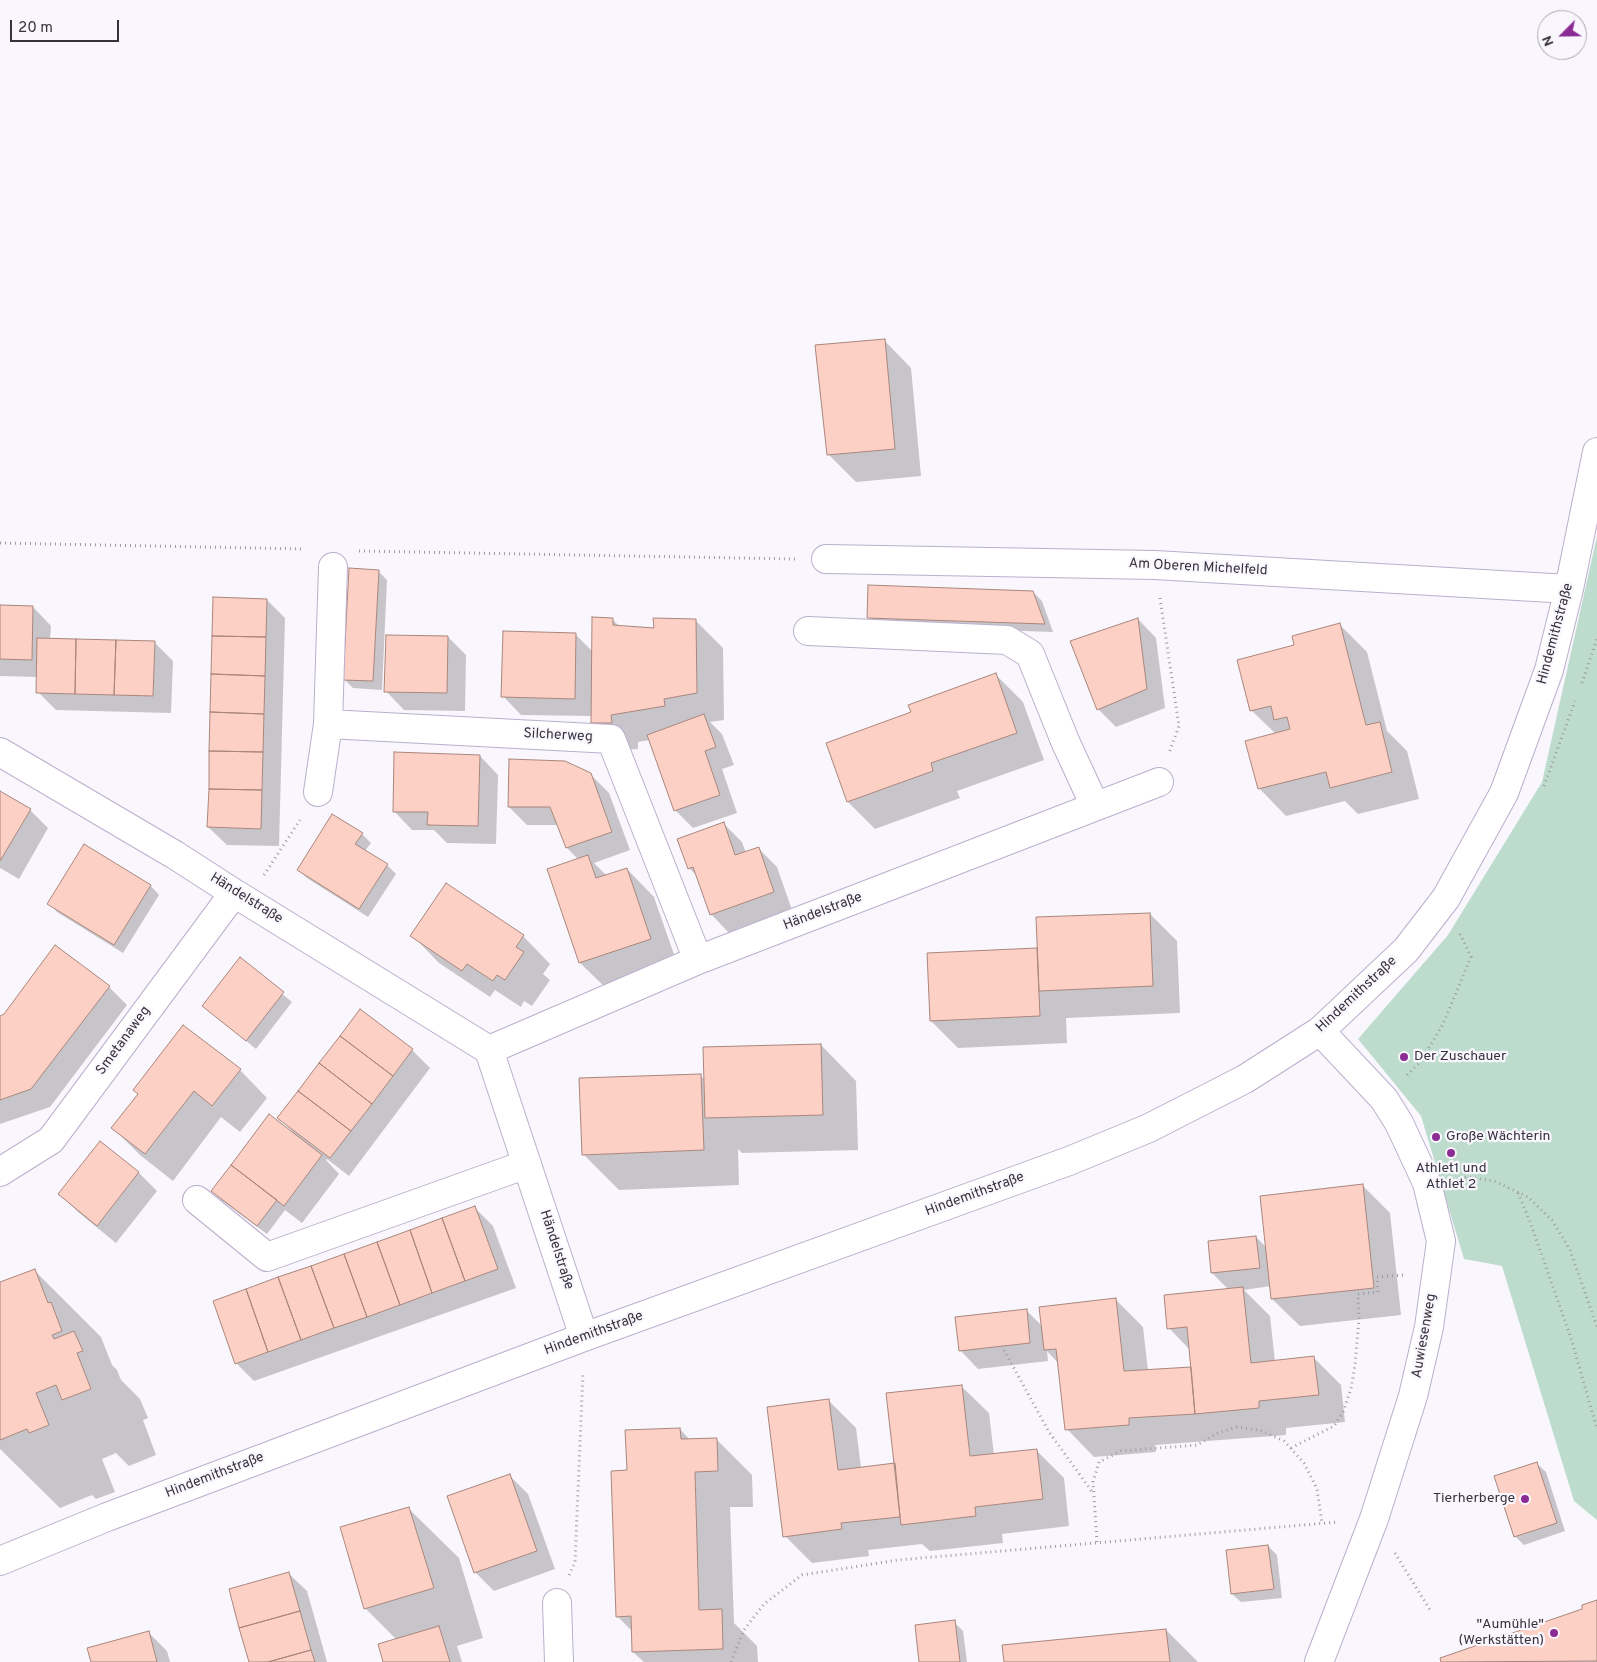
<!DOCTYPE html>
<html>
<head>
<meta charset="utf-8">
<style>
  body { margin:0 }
  #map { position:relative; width:1597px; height:1662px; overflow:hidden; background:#f9f7fd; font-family:Overpass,sans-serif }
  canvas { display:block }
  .north { position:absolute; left:1537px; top:10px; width:50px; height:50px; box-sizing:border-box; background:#f9f7fd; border:1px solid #aba8b1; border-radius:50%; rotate:247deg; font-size:14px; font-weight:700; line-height:20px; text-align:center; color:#37323e }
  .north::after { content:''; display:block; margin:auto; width:18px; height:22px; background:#8b2b94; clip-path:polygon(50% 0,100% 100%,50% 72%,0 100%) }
  .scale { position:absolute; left:10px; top:20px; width:109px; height:22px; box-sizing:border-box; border:2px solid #37323e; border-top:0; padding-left:6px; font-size:15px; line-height:18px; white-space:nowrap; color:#37323e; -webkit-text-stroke:4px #f9f7fd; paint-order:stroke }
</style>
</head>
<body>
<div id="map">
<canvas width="1597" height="1662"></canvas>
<div class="north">N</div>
<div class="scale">20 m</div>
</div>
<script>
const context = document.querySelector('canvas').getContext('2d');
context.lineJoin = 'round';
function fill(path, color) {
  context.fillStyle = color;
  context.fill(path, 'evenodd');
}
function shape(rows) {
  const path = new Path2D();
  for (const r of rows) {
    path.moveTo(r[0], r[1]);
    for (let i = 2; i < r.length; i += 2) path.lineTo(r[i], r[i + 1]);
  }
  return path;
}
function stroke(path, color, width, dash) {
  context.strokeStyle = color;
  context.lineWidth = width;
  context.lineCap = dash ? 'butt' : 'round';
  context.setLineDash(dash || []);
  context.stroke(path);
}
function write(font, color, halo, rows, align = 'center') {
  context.font = font + ' Overpass,sans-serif';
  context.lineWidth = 4.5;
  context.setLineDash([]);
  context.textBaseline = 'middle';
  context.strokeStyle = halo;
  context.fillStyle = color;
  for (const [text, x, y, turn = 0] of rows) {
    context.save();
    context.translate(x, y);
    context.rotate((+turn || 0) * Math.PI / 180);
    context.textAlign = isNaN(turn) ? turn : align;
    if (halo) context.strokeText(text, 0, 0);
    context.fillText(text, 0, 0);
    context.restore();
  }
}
fill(shape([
  [1597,536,1597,1520,1574,1501,1502,1266,1464,1259,1421,1116,1358,1039,1448,935,1542,782]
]), '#bedccd');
fill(shape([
  [884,340,911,368,921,476,856,482,828,454],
  [378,571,387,580,382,690,353,688,344,679],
  [1033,592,1042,601,1053,632,877,626,868,617],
  [267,600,285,618,279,846,227,845,208,827],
  [0,607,33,607,51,626,50,640,154,642,173,661,171,713,56,710,38,692,38,677,0,676],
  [612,619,620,627,655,629,695,620,723,648,724,720,710,722,722,734,734,765,722,769,737,813,693,828,675,810,650,740,638,742,638,749,620,750,593,722,593,716,521,715,503,696,575,634,593,652],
  [1138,619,1156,638,1165,708,1116,727,1098,709],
  [1340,625,1367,652,1387,731,1407,751,1419,799,1358,814,1345,801,1286,816,1259,788,1276,734,1251,710,1296,646],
  [448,637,466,655,465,711,404,710,386,691],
  [995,674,1023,702,1044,760,957,791,960,798,875,829,848,802,827,744,913,713],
  [480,756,498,775,496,844,447,843,434,830,412,830,394,811],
  [590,774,609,793,630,850,594,863,607,876,627,869,654,897,678,966,608,990,580,963,579,860,567,848,558,825,527,825,509,807],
  [0,792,30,810,48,828,19,879,0,868],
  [724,824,742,842,746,853,758,848,777,867,792,910,729,933,711,914,697,876,689,868],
  [362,834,371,843,365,851,387,865,396,874,368,917,307,878,298,870],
  [85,845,151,886,159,895,123,953,57,912,49,903],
  [1150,914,1177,941,1180,1013,1066,1018,1067,1043,958,1048,931,1021,928,954,1039,950],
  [412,935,523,936,550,964,543,974,550,980,532,1006,524,1001,521,1007,495,990,490,997,439,963],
  [55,947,109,987,127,1005,50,1107,0,1124,0,1017,5,1015],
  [240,959,292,1002,256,1049,204,1006],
  [821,1045,856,1081,858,1150,742,1153,738,1149,739,1185,619,1190,583,1154,700,1075,705,1080],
  [412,1050,430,1068,349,1176,327,1159,326,1160,339,1174,302,1223,285,1210,267,1234,221,1200,212,1191,291,1133,293,1132,279,1118],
  [240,1070,267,1098,240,1132,221,1117,173,1181,140,1155,113,1128,139,1094],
  [100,1143,139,1173,157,1191,116,1243,78,1212,60,1194],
  [1363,1186,1390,1213,1401,1315,1300,1326,1272,1299,1271,1286,1244,1290,1270,1316,1275,1362,1314,1358,1341,1385,1345,1422,1286,1428,1286,1435,1155,1445,1156,1452,1094,1457,1067,1429,1059,1364,1047,1351,1048,1361,978,1369,960,1350,1026,1310,1043,1327,1116,1300,1143,1327,1148,1371,1192,1368,1190,1350,1169,1328,1229,1290,1212,1273,1256,1237,1267,1248],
  [475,1208,493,1226,516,1288,254,1381,236,1363],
  [34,1270,101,1337,112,1365,117,1370,121,1380,140,1399,148,1418,143,1420,156,1455,129,1466,116,1453,102,1459,115,1492,96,1499,92,1495,60,1508,0,1449,0,1284],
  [961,1386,989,1413,994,1455,1037,1451,1064,1478,1069,1526,1002,1534,1003,1543,930,1551,922,1544,868,1550,869,1556,812,1563,785,1536,829,1401,856,1428,861,1468,896,1464],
  [680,1429,690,1440,716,1439,752,1475,753,1507,730,1507,734,1623,757,1646,758,1662,644,1662,633,1652,633,1632,617,1616],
  [1537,1464,1546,1472,1565,1531,1524,1545,1515,1536],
  [510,1476,528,1494,555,1569,494,1591,475,1572],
  [408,1508,459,1558,483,1638,457,1646,462,1662,385,1662,397,1640,365,1608],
  [1268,1546,1277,1555,1282,1598,1241,1602,1232,1594],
  [288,1573,307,1591,327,1662,251,1662],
  [1597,1601,1597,1662,1443,1662,1442,1659,1584,1610],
  [954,1622,963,1631,967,1662,920,1662],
  [1166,1630,1198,1662,1005,1662],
  [148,1632,167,1651,170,1662,92,1662]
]), '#0003');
const building = shape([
  [885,339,895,449,827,455,815,345,885,339],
  [349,568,379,570,373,681,343,680,349,568],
  [868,585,1033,591,1045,624,867,618,868,585],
  [213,597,267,599,266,637,212,636,213,597],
  [0,605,33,606,32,660,0,659,0,605],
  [592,617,613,618,613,625,654,628,653,618,696,619,697,693,664,699,665,706,611,715,612,723,591,723,592,617],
  [1138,618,1147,689,1097,710,1070,641,1138,618],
  [1340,623,1366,725,1380,722,1392,772,1330,788,1326,772,1258,789,1245,741,1290,729,1287,717,1274,720,1271,706,1250,711,1237,660,1294,645,1292,636,1340,623],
  [503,631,576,633,575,699,501,697,503,631],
  [386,635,448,636,447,693,384,692,386,635],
  [212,636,266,637,265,676,211,674,212,636],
  [37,638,76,639,75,694,36,693,37,638],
  [76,639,116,640,114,695,75,694,76,639],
  [116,640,155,641,153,696,114,695,116,640],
  [996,673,1017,733,931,763,933,771,847,802,826,743,911,712,908,705,996,673],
  [211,674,265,676,264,714,210,712,211,674],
  [210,712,264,714,263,752,209,751,210,712],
  [704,714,716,747,705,751,720,795,674,811,647,735,704,714],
  [209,751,263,752,262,790,209,789,209,751],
  [394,752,480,755,478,826,427,825,428,812,393,812,394,752],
  [509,759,565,761,591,773,612,832,566,848,550,807,508,807,509,759],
  [209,789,262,790,261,829,207,827,209,789],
  [0,791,31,809,0,861,0,791],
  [332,814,363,833,355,844,388,864,359,909,297,870,332,814],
  [724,822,735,855,759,847,774,892,710,915,693,867,688,869,677,839,724,822],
  [84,844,151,885,114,945,47,904,84,844],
  [588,855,596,878,627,868,651,939,579,963,547,869,588,855],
  [446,883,524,935,516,947,524,952,505,980,497,975,493,981,467,964,462,971,410,936,446,883],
  [1150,913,1153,986,1039,991,1036,917,1150,913],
  [55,945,110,986,31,1089,0,1100,0,1016,4,1014,55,945],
  [1037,948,1040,1016,930,1021,927,953,1037,948],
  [240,957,284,992,246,1041,202,1006,240,957],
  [360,1009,413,1049,393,1076,340,1036,360,1009],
  [183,1025,241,1069,212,1106,194,1091,145,1154,111,1128,138,1094,133,1090,183,1025],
  [340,1036,393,1076,372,1104,319,1063,340,1036],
  [821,1044,823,1115,705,1118,703,1047,821,1044],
  [319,1063,372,1104,351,1131,298,1091,319,1063],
  [701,1074,704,1150,582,1155,579,1078,701,1074],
  [298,1091,351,1131,330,1158,277,1118,298,1091],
  [269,1114,322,1155,284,1206,231,1165,269,1114],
  [100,1141,139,1172,97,1226,58,1194,100,1141],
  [231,1165,277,1200,257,1226,211,1191,231,1165],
  [1363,1184,1374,1288,1271,1299,1260,1196,1363,1184],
  [475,1206,498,1269,465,1281,442,1218,475,1206],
  [442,1218,465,1281,432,1293,410,1230,442,1218],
  [410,1230,432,1293,400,1305,377,1242,410,1230],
  [1256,1236,1260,1268,1211,1273,1208,1241,1256,1236],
  [377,1242,400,1305,367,1317,344,1254,377,1242],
  [344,1254,367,1317,334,1328,311,1266,344,1254],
  [311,1266,334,1328,301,1340,278,1277,311,1266],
  [35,1269,48,1303,51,1302,62,1331,52,1335,54,1339,74,1331,83,1351,77,1353,91,1389,62,1400,56,1385,36,1393,49,1425,29,1433,27,1429,0,1440,0,1282,35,1269],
  [278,1277,301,1340,268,1352,246,1289,278,1277],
  [1243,1287,1251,1363,1314,1356,1319,1395,1259,1401,1259,1408,1195,1414,1187,1327,1167,1329,1164,1295,1243,1287],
  [246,1289,268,1352,235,1364,213,1301,246,1289],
  [1116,1298,1124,1371,1191,1367,1195,1414,1129,1418,1129,1425,1065,1430,1056,1349,1044,1350,1039,1307,1116,1298],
  [1027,1309,1030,1343,959,1351,955,1317,1027,1309],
  [962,1385,970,1456,1037,1449,1043,1499,975,1507,976,1516,901,1525,886,1393,962,1385],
  [829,1399,838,1470,895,1463,900,1517,841,1523,842,1529,783,1537,767,1407,829,1399],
  [680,1428,681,1439,717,1438,718,1471,695,1472,699,1610,722,1609,723,1649,632,1652,631,1616,616,1617,611,1471,627,1470,625,1430,680,1428],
  [1537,1462,1557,1523,1514,1537,1494,1476,1537,1462],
  [510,1474,537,1551,474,1573,447,1496,510,1474],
  [409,1507,434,1588,364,1609,340,1527,409,1507],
  [1268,1545,1274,1589,1231,1594,1226,1550,1268,1545],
  [289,1572,300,1611,239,1628,229,1589,289,1572],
  [1597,1600,1597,1661,1441,1662,1440,1658,1582,1609,1582,1605,1597,1600],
  [300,1611,311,1650,268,1662,249,1662,239,1628,300,1611],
  [955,1620,960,1662,919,1662,915,1625,955,1620],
  [439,1626,450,1662,383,1662,378,1644,439,1626],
  [1166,1629,1170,1662,1004,1662,1002,1645,1166,1629],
  [149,1631,157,1662,91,1662,87,1648,149,1631],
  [311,1650,315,1662,268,1662,311,1650]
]);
fill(building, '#fcd0c4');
stroke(building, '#a9867d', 1);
const minor = shape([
  [826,559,1155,565,1569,589],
  [333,567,328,724,611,739,698,960],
  [808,631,1007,640,1030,654,1065,741,1095,806],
  [0,752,175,855,234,893,489,1050,584,1337],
  [318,792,328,724],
  [489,1050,698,960,1159,782],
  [0,1172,51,1140,234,893],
  [197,1200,267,1257,527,1164],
  [0,1561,107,1517,584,1337,1069,1161,1149,1128,1245,1079,1320,1031,1406,950,1446,898,1504,793,1549,670,1569,589,1597,452],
  [557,1603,559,1662],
  [1319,1662,1374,1519,1413,1396,1429,1327,1441,1241,1427,1183,1399,1123,1384,1099,1320,1031]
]);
stroke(minor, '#bbaecd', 30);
stroke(shape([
  [0,543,305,549],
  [359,551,795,559],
  [1160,598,1179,726,1169,753],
  [1582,683,1597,639],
  [1544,786,1575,701],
  [264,875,300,820],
  [1407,1075,1421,1061,1443,1024,1471,957,1460,934],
  [1460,1178,1466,1177,1494,1181,1528,1197,1552,1220,1570,1250,1597,1327],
  [1518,1193,1529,1219,1571,1338,1597,1429],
  [1004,1350,1049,1432,1093,1493],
  [1291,1448,1334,1426,1343,1412,1351,1389,1355,1365,1359,1319,1358,1294,1378,1292,1377,1277,1404,1275],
  [1097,1542,1093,1482,1099,1462,1121,1451,1197,1445,1218,1433,1237,1427,1262,1431,1284,1441,1304,1463,1317,1489,1322,1523],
  [1395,1553,1430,1610],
  [569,1575,575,1562,583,1372],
  [731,1662,744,1630,764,1604,802,1575,898,1560,1338,1522]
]), '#9d99a2', 3, [1, 4]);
stroke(minor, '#fff', 28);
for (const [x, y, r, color] of [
  [1404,1057,5,"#8b2b94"],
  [1436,1137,5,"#8b2b94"],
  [1451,1153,5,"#8b2b94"],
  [1525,1499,5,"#8b2b94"],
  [1554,1633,5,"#8b2b94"]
]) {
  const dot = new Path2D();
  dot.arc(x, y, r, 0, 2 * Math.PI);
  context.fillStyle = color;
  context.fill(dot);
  stroke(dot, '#f9f7fd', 2);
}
write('14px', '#37323e', '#f9f7fd', [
  ["Am Oberen Michelfeld",1198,568,3],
  ["Hindemithstraße",1556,634,-75],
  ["Silcherweg",558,736,3],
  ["Händelstraße",246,899,32],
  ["Händelstraße",823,912,-21],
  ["Hindemithstraße",1357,995,-43],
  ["Smetanaweg",124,1041,-54],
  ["Hindemithstraße",975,1195,-20],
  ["Händelstraße",556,1250,72],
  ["Hindemithstraße",594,1334,-20],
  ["Auwiesenweg",1425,1336,-80],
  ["Hindemithstraße",215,1476,-21]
]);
write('14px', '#37323e', '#f9f7fd', [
  ["Der Zuschauer",1414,1057],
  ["Große Wächterin",1446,1137],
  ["Athlet1 und",1451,1169,"center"],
  ["Athlet 2",1451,1185,"center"],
  ["Tierherberge",1515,1499,"right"],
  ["\"Aumühle\"",1544,1625,"right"],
  ["(Werkstätten)",1544,1641,"right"]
], 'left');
</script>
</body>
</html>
